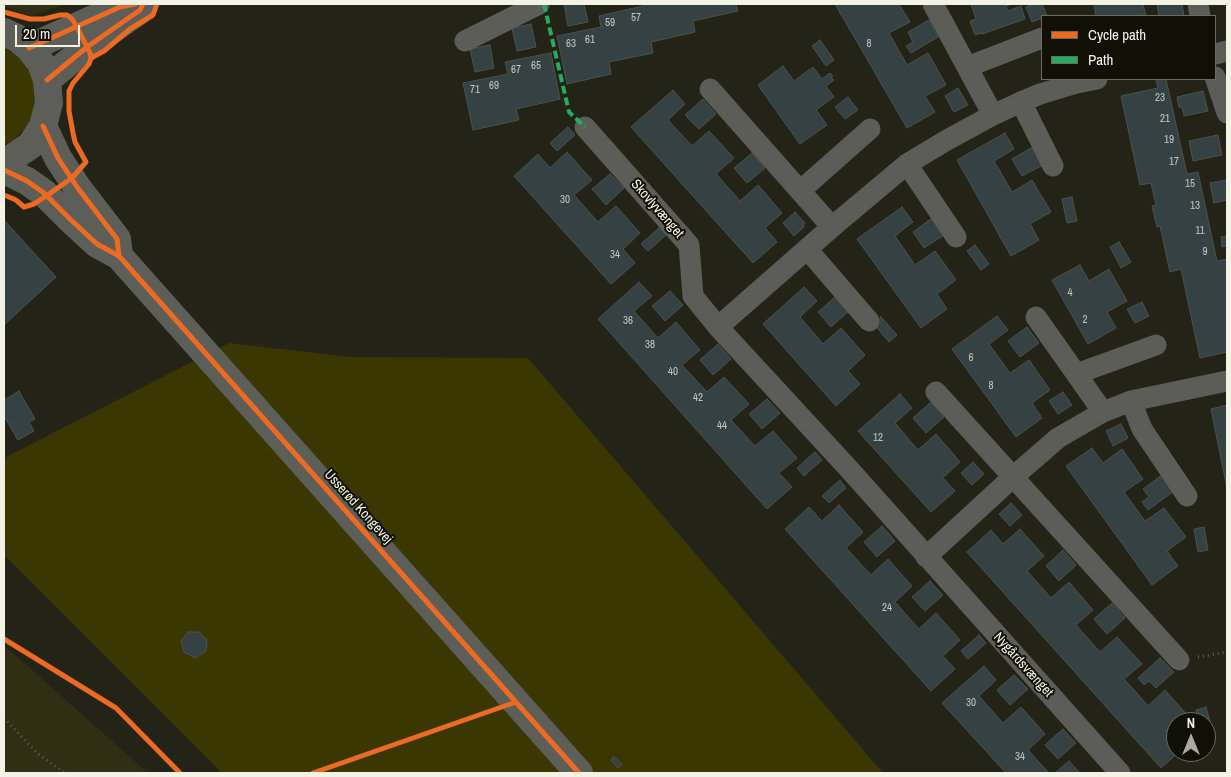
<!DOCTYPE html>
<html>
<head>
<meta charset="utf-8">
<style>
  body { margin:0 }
  #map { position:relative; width:1231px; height:777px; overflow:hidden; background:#242317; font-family:"Archivo Narrow",sans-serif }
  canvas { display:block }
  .frame { position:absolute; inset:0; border:5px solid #f3f3e5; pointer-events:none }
  .legend { position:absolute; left:1041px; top:15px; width:175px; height:65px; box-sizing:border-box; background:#111007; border:1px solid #6b6b60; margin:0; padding:6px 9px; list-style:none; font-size:15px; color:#f3f3e5 }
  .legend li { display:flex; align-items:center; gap:10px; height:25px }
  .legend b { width:25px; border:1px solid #6b6b60 }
  .north { position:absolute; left:1166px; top:712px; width:50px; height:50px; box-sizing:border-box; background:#111007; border:1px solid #6b6b60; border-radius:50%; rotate:0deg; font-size:14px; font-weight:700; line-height:20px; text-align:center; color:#f3f3e5 }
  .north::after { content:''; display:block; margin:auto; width:18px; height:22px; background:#abaa9d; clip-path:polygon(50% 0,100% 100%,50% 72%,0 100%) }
  .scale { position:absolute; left:15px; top:25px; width:65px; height:22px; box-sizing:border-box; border:2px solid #f3f3e5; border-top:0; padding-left:6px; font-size:15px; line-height:18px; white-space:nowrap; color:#f3f3e5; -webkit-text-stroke:4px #111007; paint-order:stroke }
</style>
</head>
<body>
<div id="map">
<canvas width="1231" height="777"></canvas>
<div class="frame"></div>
<ul class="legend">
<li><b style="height:6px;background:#ed6a23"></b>Cycle path</li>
<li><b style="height:6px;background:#26ab63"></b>Path</li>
</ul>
<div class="north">N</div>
<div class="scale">20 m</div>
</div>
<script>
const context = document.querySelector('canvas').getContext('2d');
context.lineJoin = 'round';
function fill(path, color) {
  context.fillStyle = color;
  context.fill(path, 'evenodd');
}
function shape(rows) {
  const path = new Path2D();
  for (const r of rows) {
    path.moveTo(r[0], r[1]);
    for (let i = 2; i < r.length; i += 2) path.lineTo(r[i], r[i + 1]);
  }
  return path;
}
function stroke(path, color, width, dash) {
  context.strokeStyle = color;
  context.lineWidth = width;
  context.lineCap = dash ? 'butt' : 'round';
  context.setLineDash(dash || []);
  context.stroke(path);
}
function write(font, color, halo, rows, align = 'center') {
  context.font = font + ' "Archivo Narrow",sans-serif';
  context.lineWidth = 4;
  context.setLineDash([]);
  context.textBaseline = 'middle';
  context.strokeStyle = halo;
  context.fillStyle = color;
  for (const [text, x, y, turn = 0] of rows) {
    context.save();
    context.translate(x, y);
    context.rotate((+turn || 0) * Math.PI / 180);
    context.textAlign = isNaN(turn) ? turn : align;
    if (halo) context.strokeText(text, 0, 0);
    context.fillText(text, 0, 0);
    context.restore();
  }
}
fill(shape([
  [4,4,65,4,31,16,4,6],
  [4,645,148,773,4,773]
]), '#302e13');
fill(shape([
  [4,47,19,58,27,66,32,77,35,88,35,99,33,111,29,122,22,132,12,141,4,145],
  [229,343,351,357,528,358,883,773,222,773,4,555,4,458]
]), '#3a3703');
const building = shape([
  [564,4,584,4,588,22,568,26,564,4],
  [643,4,736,4,738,11,693,21,695,32,651,42,653,53,609,62,611,74,567,84,557,36,601,27,599,16,643,6,643,4],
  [835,4,899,4,910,22,889,33,907,65,928,53,946,85,925,96,935,112,907,128,835,4],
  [971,4,1012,4,1006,6,1008,11,1021,6,1025,19,982,34,981,33,975,35,970,21,976,19,971,4],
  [1034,4,1042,4,1047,16,1042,16,1042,18,1032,22,1026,7,1034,4],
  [1094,4,1143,4,1146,16,1096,16,1094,4],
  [1157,4,1182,4,1184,16,1159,16,1157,4],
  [929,20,938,37,911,53,906,46,913,42,908,32,929,20],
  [531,24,536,47,517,51,512,28,531,24],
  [820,40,834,60,826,66,812,46,820,40],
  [490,45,494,68,475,72,470,49,490,45],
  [551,53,560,99,516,109,519,120,473,130,463,83,508,74,505,62,551,53],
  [783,66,794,81,813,67,822,79,830,73,833,76,831,77,834,80,826,86,834,97,816,110,827,125,800,144,758,85,783,66],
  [1166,79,1187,174,1198,172,1217,261,1227,259,1227,352,1200,358,1181,269,1170,272,1160,226,1157,227,1152,206,1156,205,1151,183,1140,185,1121,96,1158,88,1156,80,1166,79],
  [958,88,968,105,954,112,945,96,958,88],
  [673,90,685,104,668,120,692,146,709,131,734,158,716,174,740,201,758,185,782,213,765,228,777,242,753,263,631,127,673,90],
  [1203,91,1208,111,1184,116,1182,107,1179,107,1177,97,1203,91],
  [848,97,858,110,845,119,835,107,848,97],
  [703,99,716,114,699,129,685,115,703,99],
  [568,127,575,135,557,151,550,143,568,127],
  [1005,133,1014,149,994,161,1012,192,1032,180,1051,212,1030,224,1039,240,1011,256,957,160,1005,133],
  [1218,135,1222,155,1193,161,1189,141,1218,135],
  [1033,147,1043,165,1022,176,1012,159,1033,147],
  [567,152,592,180,574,195,598,222,616,206,640,233,623,249,635,263,611,284,514,176,538,154,550,168,567,152],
  [752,153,765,168,747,183,734,168,752,153],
  [610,174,624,188,606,205,592,189,610,174],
  [1227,180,1227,200,1214,203,1210,183,1227,180],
  [1072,197,1077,221,1067,223,1062,199,1072,197],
  [902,207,913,222,895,236,915,265,935,251,956,280,937,294,947,309,921,328,857,239,902,207],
  [795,212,805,223,803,226,804,227,794,236,783,223,795,212],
  [932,218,944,235,924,248,913,232,932,218],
  [4,220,56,277,4,325,4,220],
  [659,228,666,235,648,251,641,244,659,228],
  [1227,236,1227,246,1222,247,1221,237,1227,236],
  [1119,242,1131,262,1121,268,1110,247,1119,242],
  [975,245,989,264,981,270,967,251,975,245],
  [1080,265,1089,281,1109,269,1127,301,1107,312,1116,328,1088,344,1052,280,1080,265],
  [639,282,652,296,634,311,658,338,676,322,700,350,682,365,707,392,724,377,749,404,731,420,755,446,773,431,797,458,779,473,792,487,767,509,598,319,639,282],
  [804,287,817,301,800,317,823,344,841,328,865,355,848,371,860,384,836,406,763,324,804,287],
  [670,291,683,305,665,321,652,306,670,291],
  [836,296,849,311,831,327,818,312,836,296],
  [1142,302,1149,316,1135,323,1127,309,1142,302],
  [997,316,1008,330,989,344,1010,373,1029,360,1050,390,1032,403,1042,418,1016,437,952,349,997,316],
  [881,317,897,335,889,342,874,324,881,317],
  [1027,327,1039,343,1020,357,1008,341,1027,327],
  [718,344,731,359,713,375,700,360,718,344],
  [19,391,35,419,29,422,34,431,18,440,4,416,4,400,19,391],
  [1063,392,1072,405,1058,414,1049,401,1063,392],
  [900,394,912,408,895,423,918,450,936,434,960,462,943,478,955,491,931,512,858,431,900,394],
  [767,399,780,413,762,429,749,414,767,399],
  [931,402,944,417,926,433,913,418,931,402],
  [1227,405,1227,488,1211,409,1227,405],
  [1121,424,1128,438,1113,446,1106,431,1121,424],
  [1092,448,1103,463,1122,449,1143,479,1124,492,1145,521,1164,508,1186,537,1167,551,1178,566,1152,585,1066,466,1092,448],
  [815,452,822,460,804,476,797,468,815,452],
  [973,462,984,474,972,485,961,473,973,462],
  [1162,475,1174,491,1148,510,1142,502,1149,497,1143,489,1162,475],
  [840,480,846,488,829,503,822,496,840,480],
  [1011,503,1022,515,1010,526,999,514,1011,503],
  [839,505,863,532,846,548,871,575,888,559,912,586,895,602,919,629,936,613,960,640,943,656,955,669,931,691,785,529,809,507,822,521,839,505],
  [882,526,895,541,877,557,864,542,882,526],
  [1204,527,1208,550,1198,552,1194,529,1204,527],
  [1020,529,1044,556,1027,571,1051,598,1069,582,1093,610,1076,625,1100,652,1117,637,1142,664,1124,679,1136,692,1148,706,1165,690,1190,718,1185,722,1176,722,1176,730,1173,733,1176,737,1176,752,1179,752,1161,768,967,552,991,530,1003,544,1020,529],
  [1063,550,1076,565,1059,581,1046,566,1063,550],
  [930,581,943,595,925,611,912,597,930,581],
  [1112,603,1125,618,1107,634,1094,619,1112,603],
  [188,632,199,632,207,640,206,651,195,658,184,652,181,642,188,632],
  [979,635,986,643,968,659,961,651,979,635],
  [1160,658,1174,672,1156,688,1149,681,1144,685,1138,678,1160,658],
  [984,666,996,680,979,696,1003,723,1021,707,1045,734,1028,750,1049,773,1006,773,942,703,984,666],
  [1014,675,1028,689,1010,705,997,690,1014,675],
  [1206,707,1214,736,1206,738,1206,722,1199,722,1196,710,1206,707],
  [1063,729,1076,743,1058,759,1045,745,1063,729],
  [614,757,622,764,618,768,611,760,614,757],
  [1069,761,1080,773,1055,773,1069,761]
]);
fill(building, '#364143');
stroke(building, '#4d514f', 1);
stroke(shape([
  [1198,657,1227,652],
  [4,718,38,754,65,773]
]), '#5e5e57', 3, [1, 4]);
stroke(shape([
  [933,4,993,115],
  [1198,4,1200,16],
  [465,41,539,4],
  [1215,54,1227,51],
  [967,67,1042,38],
  [1215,77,1227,113],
  [710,89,832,227],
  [1021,102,1053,166],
  [585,127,689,245,693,296,718,327,849,469,1120,773],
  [907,164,956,237],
  [800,191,870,129],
  [807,249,869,321],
  [1036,317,1103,412],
  [718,327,832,227,907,164,947,140,993,115,1021,102,1040,94,1077,83,1097,79],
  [1076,374,1156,345],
  [936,392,1179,660],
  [1131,401,1142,429,1187,496],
  [926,557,1013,477,1058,438,1103,412,1131,401,1227,381]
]), '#5c5c58', 21);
stroke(shape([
  [4,32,17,38,29,48,41,63,47,80,49,103,43,126,31,145,12,158,4,161],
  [29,48,120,7,129,5],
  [47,80,87,47,140,10,143,4],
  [43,126,58,158,77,187,117,239,119,256],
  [4,170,27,181,44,193,71,220,97,244,119,256,579,773]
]), '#5e5e58', 28);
stroke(shape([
  [544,4,569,112,585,127]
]), '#26ab63', 4, [8, 4]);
stroke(shape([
  [4,12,30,19,44,19,60,15,67,15,72,19,77,27,90,53,91,58,89,64,73,83,69,91,69,111,73,133,75,142,86,162,72,178,46,196,34,204,24,207,16,200,4,195],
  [29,48,120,7,135,4],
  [91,58,104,51,130,29,153,15,157,4],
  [47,80,87,47,140,10,143,4],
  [43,126,58,158,77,187,117,239,119,256],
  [4,170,27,181,44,193,71,220,97,244,119,256,579,773],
  [4,639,116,708,180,773],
  [313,773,516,702]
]), '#ed6a23', 5);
write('11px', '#c4c6bc', null, [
  ["57",636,18],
  ["59",610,23],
  ["61",590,40],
  ["63",571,44],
  ["8",869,44],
  ["65",536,66],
  ["67",516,70],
  ["69",494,86],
  ["71",475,90],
  ["23",1160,98],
  ["21",1165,119],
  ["19",1169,140],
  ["17",1174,162],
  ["15",1190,184],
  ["30",565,200],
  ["13",1195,206],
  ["11",1200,231],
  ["9",1205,252],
  ["34",615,255],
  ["4",1070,293],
  ["2",1085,320],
  ["36",628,321],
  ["38",650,345],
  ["6",971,358],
  ["40",673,372],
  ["8",991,386],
  ["42",698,398],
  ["44",722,426],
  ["12",878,438],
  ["24",887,608],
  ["30",971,703],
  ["34",1020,757]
]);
write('14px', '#f3f3e5', '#111007', [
  ["Skovlyvænget",657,209,49],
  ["Usserød Kongevej",358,507,48],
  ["Nygårdsvænget",1023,665,48]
]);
</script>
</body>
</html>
